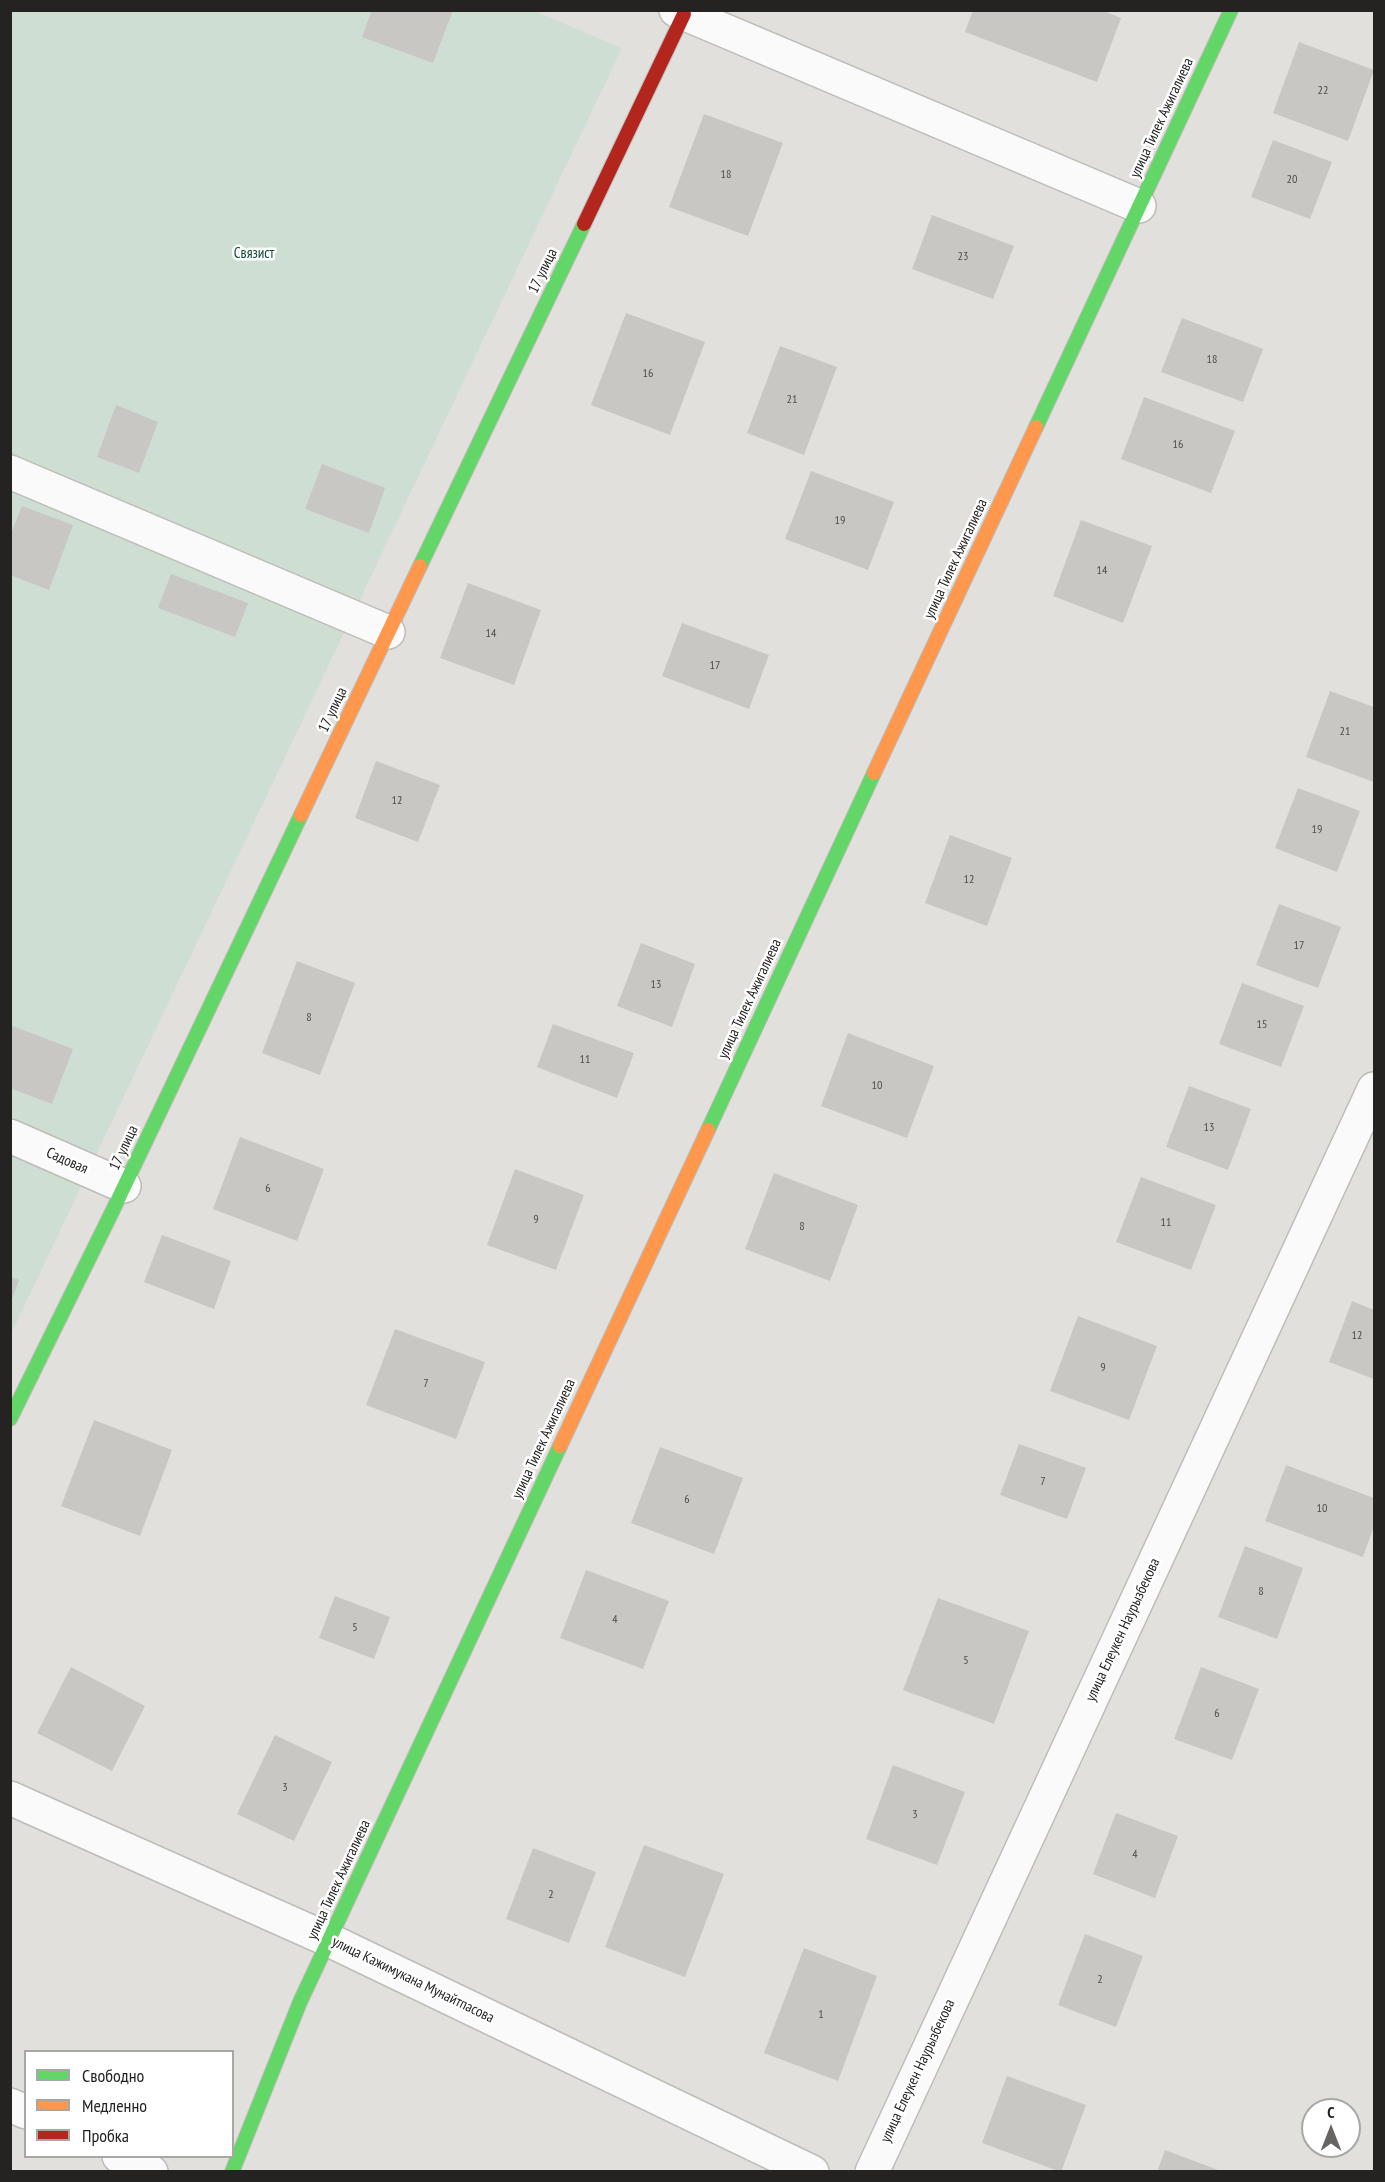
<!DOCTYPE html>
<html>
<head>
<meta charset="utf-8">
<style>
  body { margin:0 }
  #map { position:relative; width:1385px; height:2182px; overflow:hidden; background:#e2e0dc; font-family:"PT Sans Narrow",sans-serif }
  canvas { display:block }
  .frame { position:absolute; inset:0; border:12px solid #242321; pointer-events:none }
  .legend { position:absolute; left:24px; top:2050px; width:210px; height:108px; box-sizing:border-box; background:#fff; border:2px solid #a7a7a6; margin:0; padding:8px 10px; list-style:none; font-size:18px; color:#242321 }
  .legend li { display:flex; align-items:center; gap:12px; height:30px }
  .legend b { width:30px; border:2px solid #a7a7a6 }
  .north { position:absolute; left:1301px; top:2098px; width:60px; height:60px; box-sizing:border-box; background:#fff; border:2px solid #a7a7a6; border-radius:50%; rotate:0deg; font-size:16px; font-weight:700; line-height:24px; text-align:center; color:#242321 }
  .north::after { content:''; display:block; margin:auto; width:21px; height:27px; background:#666562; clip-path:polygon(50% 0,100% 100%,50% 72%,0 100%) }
</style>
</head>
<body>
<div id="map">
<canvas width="1385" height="2182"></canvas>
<div class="frame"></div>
<ul class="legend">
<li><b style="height:8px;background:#63d668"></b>Свободно</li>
<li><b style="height:8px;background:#ff974d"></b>Медленно</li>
<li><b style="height:8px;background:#b3261e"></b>Пробка</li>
</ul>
<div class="north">С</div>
</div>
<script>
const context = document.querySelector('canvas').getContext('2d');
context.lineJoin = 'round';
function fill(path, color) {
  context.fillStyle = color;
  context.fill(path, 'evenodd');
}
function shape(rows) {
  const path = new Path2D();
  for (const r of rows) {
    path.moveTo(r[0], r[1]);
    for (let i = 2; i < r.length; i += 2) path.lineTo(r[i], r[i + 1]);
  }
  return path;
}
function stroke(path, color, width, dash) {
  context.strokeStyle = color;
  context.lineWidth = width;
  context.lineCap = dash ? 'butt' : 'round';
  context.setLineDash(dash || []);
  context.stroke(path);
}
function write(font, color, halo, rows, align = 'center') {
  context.font = font + ' "PT Sans Narrow",sans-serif';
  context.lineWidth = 5;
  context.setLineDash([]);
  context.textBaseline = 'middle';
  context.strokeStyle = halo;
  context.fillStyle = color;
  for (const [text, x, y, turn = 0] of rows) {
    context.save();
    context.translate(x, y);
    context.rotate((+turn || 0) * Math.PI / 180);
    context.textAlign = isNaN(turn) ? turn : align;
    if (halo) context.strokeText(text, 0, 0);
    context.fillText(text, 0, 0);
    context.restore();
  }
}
fill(shape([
  [11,11,534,11,622,48,11,1334]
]), '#ceded3');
fill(shape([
  [372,10,453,10,433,63,362,37],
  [973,10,1101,10,1121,18,1097,82,965,32],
  [1299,42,1374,70,1348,141,1273,113],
  [704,114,783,143,748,236,669,207],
  [1273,140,1332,162,1310,219,1251,197],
  [932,215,1014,246,993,299,912,269],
  [626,313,705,342,670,435,591,405],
  [1182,318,1263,349,1243,402,1161,372],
  [780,346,837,367,804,455,747,433],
  [1144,397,1235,431,1211,493,1121,459],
  [116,405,158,422,139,473,97,457],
  [322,464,385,488,369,533,305,509],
  [811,471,894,502,868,570,785,539],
  [22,506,73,525,49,590,10,575,10,536],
  [1081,520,1152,546,1123,623,1053,596],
  [171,574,248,603,235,637,158,608],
  [468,583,541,610,514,685,440,658],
  [682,623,769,655,749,709,662,676],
  [1330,691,1374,707,1374,782,1306,757],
  [376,761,440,785,418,842,355,818],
  [1298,788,1360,811,1337,872,1275,848],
  [950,835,1012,858,987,926,925,903],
  [1279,904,1341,927,1318,988,1256,965],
  [641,943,695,964,672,1027,617,1006],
  [297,961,355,983,320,1075,262,1053],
  [1242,983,1304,1006,1281,1067,1219,1044],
  [553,1024,634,1053,617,1098,537,1067],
  [10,1025,73,1049,52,1104,10,1088],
  [848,1033,934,1066,907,1138,821,1106],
  [1189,1086,1251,1109,1228,1170,1166,1147],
  [240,1137,324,1169,297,1241,213,1209],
  [515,1169,584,1195,556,1270,487,1245],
  [774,1173,858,1205,830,1281,745,1249],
  [1141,1177,1216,1205,1191,1270,1116,1242],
  [162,1235,231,1261,214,1309,144,1282],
  [10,1277,19,1280,11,1302,10,1302],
  [1352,1301,1374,1310,1374,1379,1329,1362],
  [1078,1316,1157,1346,1129,1420,1050,1391],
  [395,1329,485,1362,456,1439,366,1405],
  [94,1420,172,1450,140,1536,61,1506],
  [1019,1444,1086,1468,1067,1519,1000,1495],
  [660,1447,743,1478,714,1554,631,1523],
  [1286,1465,1374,1498,1374,1526,1363,1557,1265,1521],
  [1245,1546,1303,1568,1277,1639,1218,1617],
  [586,1570,669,1601,643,1669,560,1638],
  [335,1596,390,1617,374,1659,319,1638],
  [938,1598,1029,1631,994,1724,903,1690],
  [71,1667,145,1706,112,1771,37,1733],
  [1201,1667,1259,1689,1232,1760,1174,1739],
  [275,1735,332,1762,294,1841,237,1814],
  [893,1765,965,1792,937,1865,866,1839],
  [1116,1813,1178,1836,1155,1898,1093,1874],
  [644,1845,724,1874,685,1977,605,1947],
  [533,1848,596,1872,569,1943,506,1919],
  [1085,1934,1143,1956,1116,2027,1058,2005],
  [804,1948,877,1976,838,2081,764,2053],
  [1007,2076,1086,2105,1061,2172,982,2143],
  [1165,2150,1221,2171,1221,2172,1157,2172]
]), '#c9c7c4');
const street = shape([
  [676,10,1139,206],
  [10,472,388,632],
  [10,1136,124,1186],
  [10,1798,329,1940,812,2172],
  [10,2105,26,2112],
  [119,2156,151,2172],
  [872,2172,1374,1089]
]);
const fast = shape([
  [1036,427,1231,10],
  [420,566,584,224],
  [708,1130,874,773],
  [10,1419,112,1212,301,815],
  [232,2172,300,2002,560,1446]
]);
const slow = shape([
  [874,773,1036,427],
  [301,815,420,566],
  [560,1446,708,1130]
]);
const jam = shape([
  [584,224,684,14]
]);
stroke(street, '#bdbcb8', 36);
stroke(fast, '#bdbcb8', 16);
stroke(slow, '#bdbcb8', 16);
stroke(jam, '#bdbcb8', 16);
stroke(street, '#fbfafa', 33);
stroke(fast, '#63d668', 14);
stroke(slow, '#ff974d', 14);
stroke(jam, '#b3261e', 14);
write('12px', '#4d4c4a', null, [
  ["22",1323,91],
  ["18",726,175],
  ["20",1292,180],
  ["23",963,257],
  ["18",1212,360],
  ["16",648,374],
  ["21",792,400],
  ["16",1178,445],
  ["19",840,521],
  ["14",1102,571],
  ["14",491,634],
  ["17",715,666],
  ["21",1345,732],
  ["12",397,801],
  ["19",1317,830],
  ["12",969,880],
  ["17",1299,946],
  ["13",656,985],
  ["8",309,1018],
  ["15",1262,1025],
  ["11",585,1060],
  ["10",877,1086],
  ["13",1209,1128],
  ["6",268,1189],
  ["9",536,1220],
  ["11",1166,1223],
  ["8",802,1227],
  ["12",1357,1336],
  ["9",1103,1368],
  ["7",426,1384],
  ["7",1043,1482],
  ["6",687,1500],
  ["10",1322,1509],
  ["8",1261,1592],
  ["4",615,1620],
  ["5",355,1628],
  ["5",966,1661],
  ["6",1217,1714],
  ["3",285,1788],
  ["3",915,1815],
  ["4",1135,1855],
  ["2",551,1895],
  ["2",1100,1980],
  ["1",821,2015]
]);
write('15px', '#242321', '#fff', [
  ["улица Тилек Ажигалиева",1162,118,-65],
  ["17 улица",543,271,-64],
  ["улица Тилек Ажигалиева",956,559,-65],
  ["17 улица",333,710,-65],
  ["улица Тилек Ажигалиева",750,999,-65],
  ["17 улица",124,1148,-65],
  ["Садовая",67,1161,24],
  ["улица Тилек Ажигалиева",544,1439,-65],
  ["улица Елеукен Наурызбекова",1123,1630,-65],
  ["улица Тилек Ажигалиева",339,1880,-65],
  ["улица Кажимукана Мунайтпасова",413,1980,26],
  ["улица Елеукен Наурызбекова",918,2071,-65]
]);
write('15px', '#104b33', '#fff', [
  ["Связист",254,254]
]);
</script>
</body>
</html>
